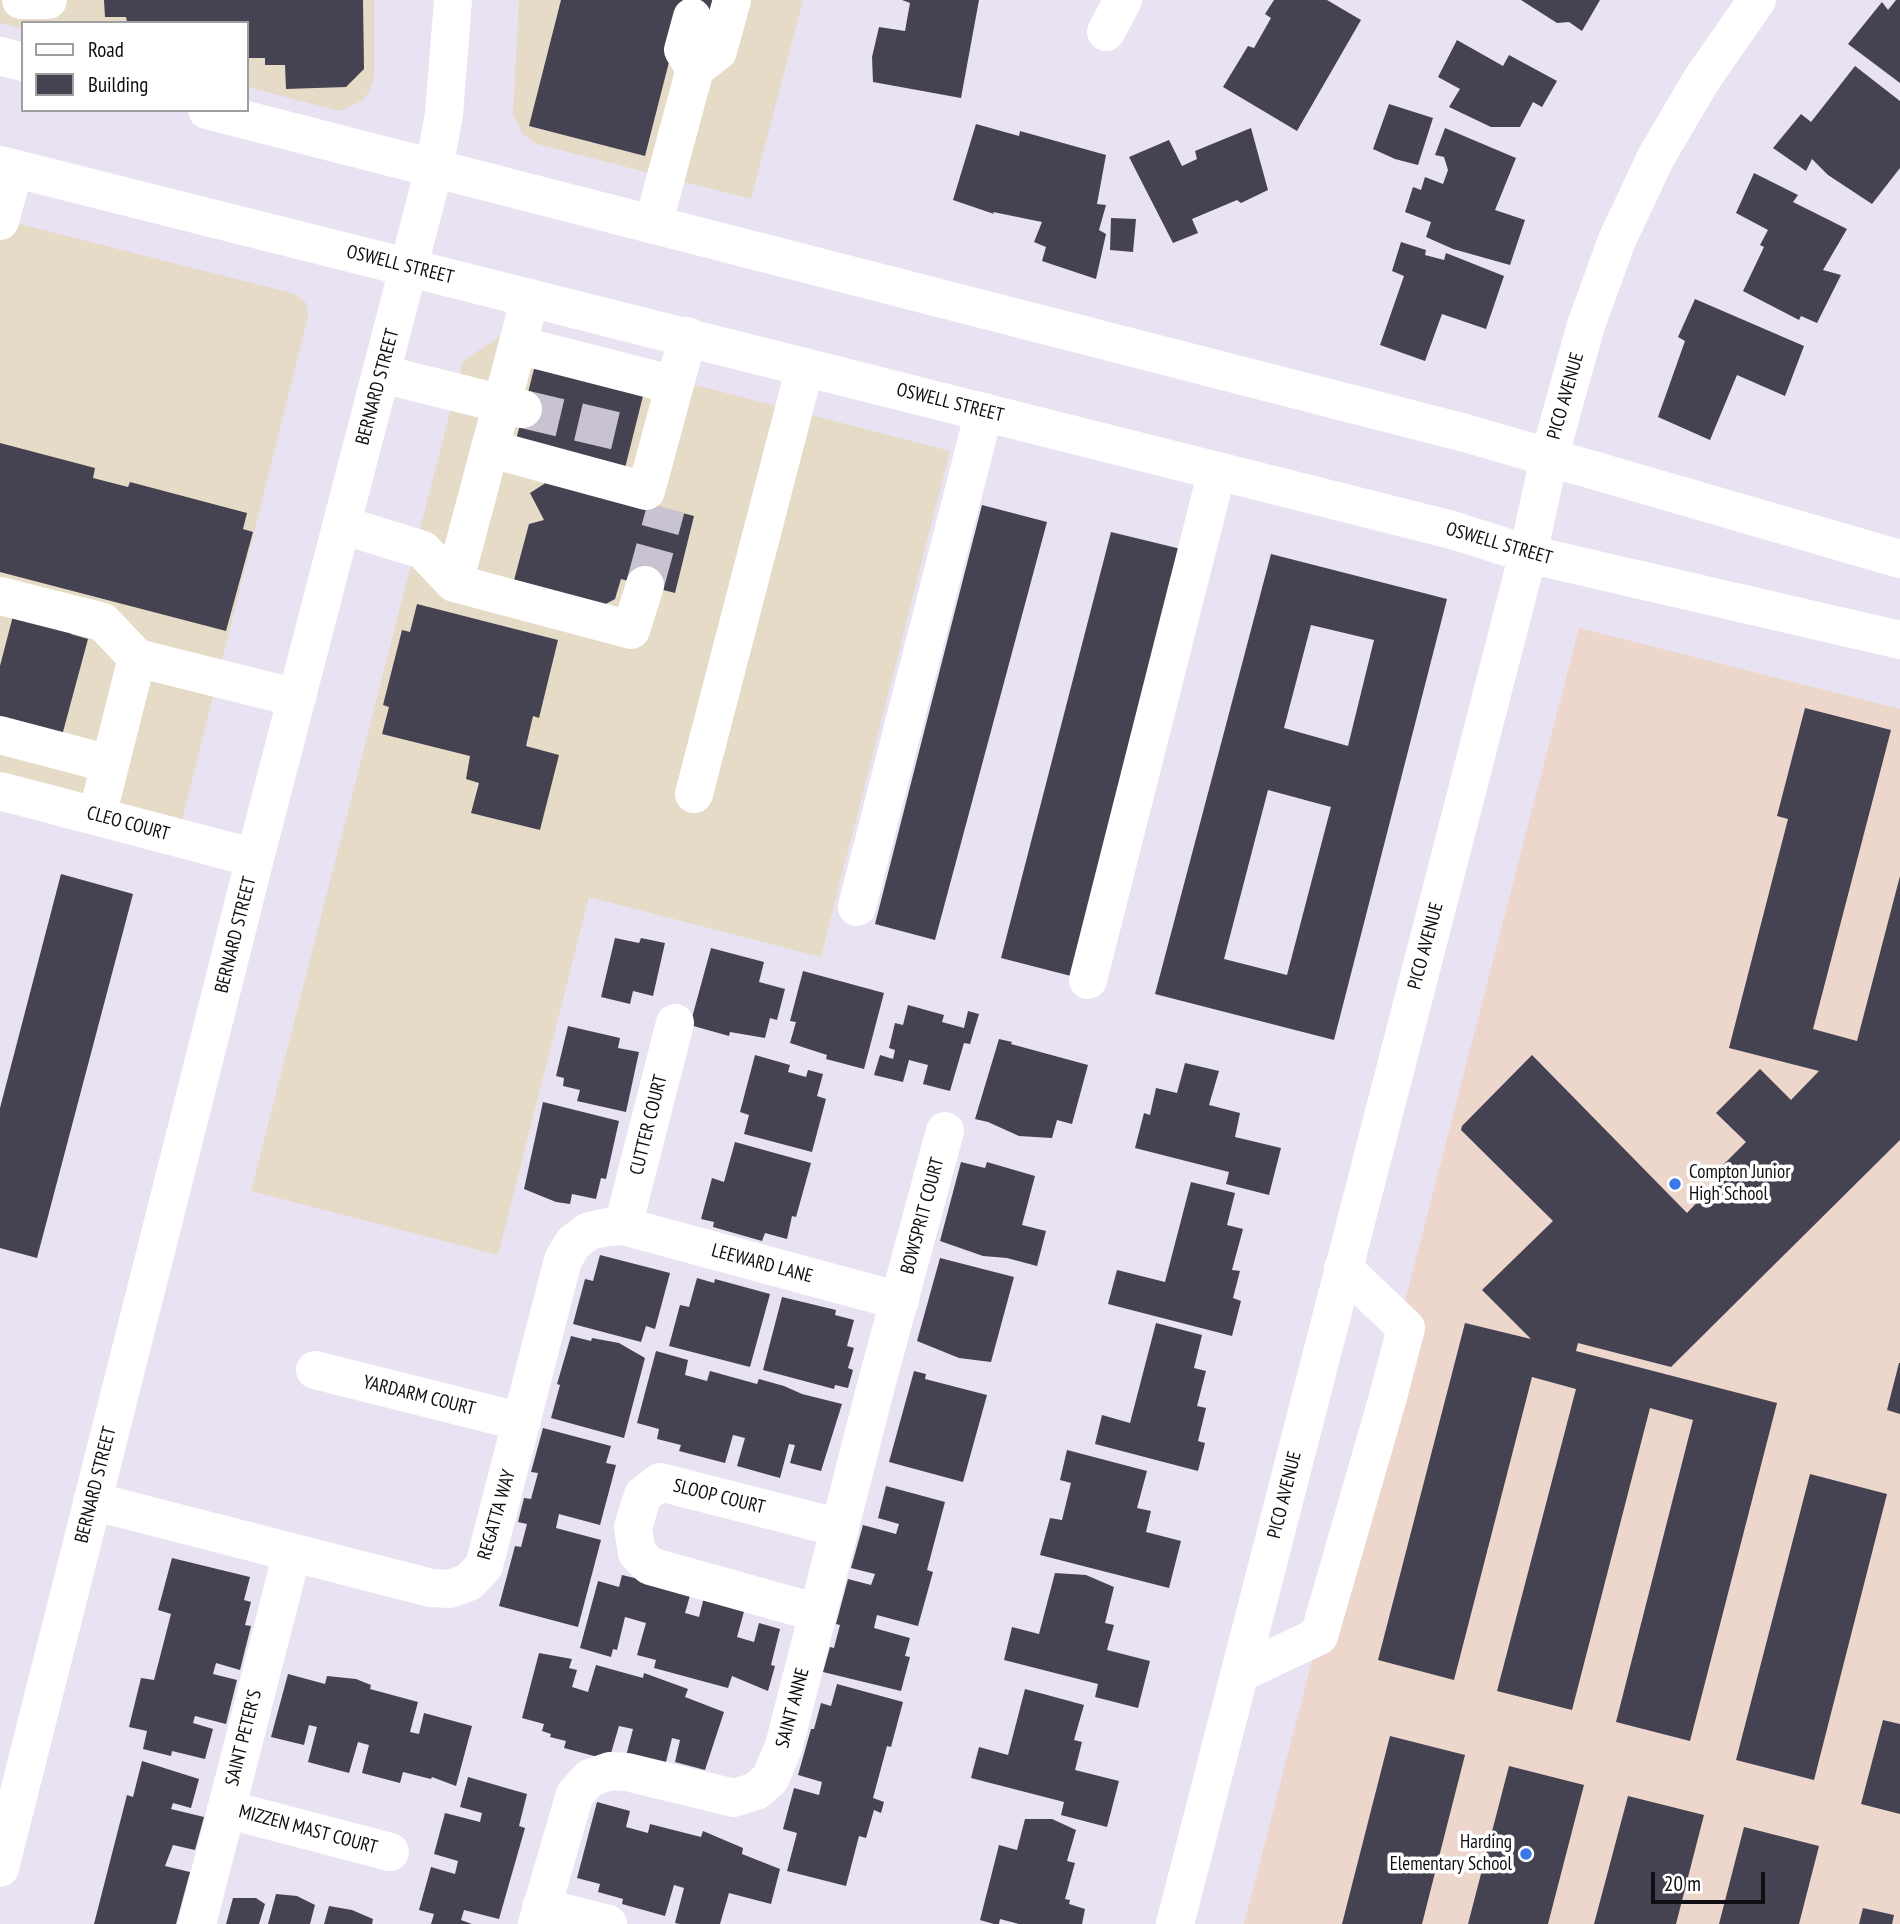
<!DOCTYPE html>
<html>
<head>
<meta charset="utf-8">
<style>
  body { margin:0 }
  #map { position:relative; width:1900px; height:1924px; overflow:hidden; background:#e9e2f2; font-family:"PT Sans Narrow",sans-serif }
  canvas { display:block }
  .legend { position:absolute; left:21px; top:21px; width:228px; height:91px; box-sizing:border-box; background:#fff; border:2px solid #9f9fa1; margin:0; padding:9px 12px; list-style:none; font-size:21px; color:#100e13 }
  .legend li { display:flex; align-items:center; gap:14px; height:35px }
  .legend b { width:35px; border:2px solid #9f9fa1 }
  .scale { position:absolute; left:1651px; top:1872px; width:114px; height:32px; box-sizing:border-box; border:4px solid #100e13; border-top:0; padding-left:9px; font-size:21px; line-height:24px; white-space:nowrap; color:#100e13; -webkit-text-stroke:5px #fff; paint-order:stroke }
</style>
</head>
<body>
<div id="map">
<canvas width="1900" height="1924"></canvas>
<ul class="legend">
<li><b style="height:9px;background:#fff"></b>Road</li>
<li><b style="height:19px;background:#454351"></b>Building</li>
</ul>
<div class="scale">20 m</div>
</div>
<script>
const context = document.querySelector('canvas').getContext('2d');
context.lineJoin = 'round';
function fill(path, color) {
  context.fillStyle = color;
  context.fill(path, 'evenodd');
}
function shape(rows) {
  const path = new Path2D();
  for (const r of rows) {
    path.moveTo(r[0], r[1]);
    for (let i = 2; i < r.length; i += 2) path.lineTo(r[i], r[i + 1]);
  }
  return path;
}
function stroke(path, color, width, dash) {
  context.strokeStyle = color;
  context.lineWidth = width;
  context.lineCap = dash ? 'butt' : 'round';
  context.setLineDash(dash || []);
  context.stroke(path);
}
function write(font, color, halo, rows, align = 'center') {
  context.font = font + ' "PT Sans Narrow",sans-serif';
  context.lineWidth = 7;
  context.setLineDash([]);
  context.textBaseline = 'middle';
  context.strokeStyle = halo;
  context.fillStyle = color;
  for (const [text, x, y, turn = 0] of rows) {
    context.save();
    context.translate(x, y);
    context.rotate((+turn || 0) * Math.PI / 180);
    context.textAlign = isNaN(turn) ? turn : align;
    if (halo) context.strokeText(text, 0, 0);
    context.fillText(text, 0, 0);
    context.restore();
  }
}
fill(shape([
  [0,0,374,0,374,78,369,92,362,101,340,111,247,87,247,23,23,23,23,29,0,23],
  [519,0,803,0,751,199,537,144,522,134,513,114],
  [0,219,295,294,306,303,308,317,180,829,0,780],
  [502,335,950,451,821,957,589,897,498,1255,251,1191,463,361]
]), '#e5dbc6');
fill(shape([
  [1579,628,1900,709,1900,1924,1244,1924]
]), '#edd6cb');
fill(shape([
  [104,0,363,0,364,69,346,87,286,89,285,65,265,65,265,58,247,58,247,23,127,22,126,17,105,17],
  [561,0,723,0,717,24,681,15,645,156,529,126],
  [902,0,979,0,961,98,873,82,872,57,879,27,905,31,910,3],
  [1274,0,1327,0,1361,20,1297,131,1223,87,1248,46,1254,48,1271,18,1265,14],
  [1521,0,1600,0,1582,31,1569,22,1557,23],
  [1896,0,1900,0,1900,83,1848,44,1882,2,1888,10],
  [1457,40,1503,66,1509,55,1557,81,1542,107,1533,102,1520,127,1491,127,1449,107,1460,89,1438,77],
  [1855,66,1900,101,1900,168,1872,204,1828,175,1812,159,1806,171,1773,148,1801,114,1811,122],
  [1389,104,1433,118,1418,165,1395,159,1373,149],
  [976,124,1019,136,1020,131,1106,155,1097,204,1106,205,1099,230,1106,234,1096,279,1042,261,1046,247,1034,242,1042,222,993,212,994,214,953,200],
  [1251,128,1268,190,1241,203,1237,200,1192,219,1198,233,1173,243,1129,157,1169,140,1182,166,1197,159,1195,151],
  [1445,128,1516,158,1495,210,1525,220,1510,265,1453,249,1426,237,1431,222,1405,212,1413,187,1421,190,1425,177,1443,184,1448,170,1444,157,1435,155],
  [1754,173,1798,195,1793,202,1847,229,1823,270,1841,275,1817,323,1801,316,1799,320,1743,291,1764,247,1760,245,1768,230,1736,213],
  [1111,218,1136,219,1133,252,1110,250],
  [1401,242,1426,250,1425,255,1444,260,1446,253,1504,276,1486,329,1442,314,1425,361,1380,345,1404,276,1392,271],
  [1695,299,1804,346,1785,396,1737,375,1710,440,1658,417,1685,341,1678,337],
  [535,365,644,392,624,472,515,444],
  [0,443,95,468,93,478,128,487,130,482,247,513,243,529,253,532,226,631,0,572],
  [558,475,565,482,694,516,675,593,621,579,615,599,602,606,513,584,529,524,544,520,530,493],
  [982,505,1047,522,935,940,875,924],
  [1111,532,1181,549,1071,976,1001,958],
  [1271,554,1447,599,1334,1040,1155,994],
  [1311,625,1374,640,1348,746,1284,728],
  [1268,790,1331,807,1287,975,1224,959],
  [417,604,558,640,539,718,533,716,526,746,559,755,540,830,471,813,479,783,466,779,470,756,382,734,389,707,383,705,402,630,410,632],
  [15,608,73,623,71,634,88,639,60,743,0,727,0,666],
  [1805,708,1891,730,1813,1029,1857,1041,1900,876,1900,1140,1671,1367,1578,1343,1576,1351,1777,1403,1690,1741,1616,1722,1693,1420,1650,1408,1572,1710,1497,1691,1576,1389,1532,1377,1454,1680,1378,1660,1465,1323,1531,1339,1482,1290,1553,1221,1461,1130,1462,1126,1532,1055,1687,1213,1725,1173,1719,1169,1746,1142,1716,1113,1760,1069,1791,1100,1819,1071,1729,1048,1788,819,1777,816],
  [61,874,133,894,37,1258,0,1248,0,1108],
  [615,938,639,943,641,938,665,943,653,996,633,991,630,1004,601,997],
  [711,948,764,962,759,982,785,989,777,1020,770,1018,765,1038,730,1032,729,1036,690,1025],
  [803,971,884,993,864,1069,826,1059,827,1055,790,1043,796,1022,790,1021],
  [908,1005,944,1015,942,1022,964,1028,968,1011,979,1014,970,1044,964,1043,950,1091,923,1084,928,1065,909,1060,903,1082,874,1075,880,1055,893,1059,895,1050,889,1048,895,1023,903,1025],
  [568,1026,620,1038,618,1048,639,1052,626,1112,577,1101,580,1090,563,1086,564,1078,556,1076],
  [999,1039,1012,1042,1011,1044,1088,1065,1072,1124,1057,1120,1052,1138,1019,1136,988,1122,975,1119],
  [755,1055,790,1065,788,1072,806,1077,808,1070,823,1074,817,1096,826,1099,812,1152,744,1134,749,1115,740,1112],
  [1185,1063,1219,1071,1209,1105,1240,1113,1235,1137,1281,1148,1269,1195,1226,1184,1229,1172,1135,1148,1144,1113,1150,1115,1156,1088,1177,1093],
  [543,1102,619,1121,606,1179,601,1178,596,1199,572,1194,570,1204,556,1202,524,1189],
  [735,1142,811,1163,796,1217,792,1216,787,1239,765,1233,762,1241,713,1227,714,1222,701,1219,712,1178,724,1182],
  [961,1162,985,1168,987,1162,1035,1176,1022,1225,1046,1231,1037,1266,1007,1258,983,1256,940,1241],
  [1191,1182,1235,1193,1227,1225,1243,1229,1232,1270,1240,1271,1233,1298,1241,1301,1232,1336,1108,1304,1117,1270,1165,1282],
  [600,1255,670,1273,655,1329,646,1326,641,1342,573,1324,585,1279,593,1281],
  [940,1258,1014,1277,991,1362,959,1358,917,1341],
  [697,1278,714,1283,715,1279,770,1294,750,1367,669,1346,680,1305,689,1307],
  [782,1297,836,1310,835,1315,854,1320,847,1346,854,1348,848,1368,853,1370,848,1388,835,1385,834,1389,763,1370],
  [1156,1323,1202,1335,1194,1368,1206,1371,1197,1406,1206,1408,1198,1441,1205,1443,1198,1471,1095,1444,1102,1415,1130,1423],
  [571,1336,591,1341,592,1338,619,1343,645,1358,624,1438,551,1418,560,1385,557,1384],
  [656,1351,688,1360,685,1375,707,1381,710,1371,757,1384,759,1379,784,1386,802,1394,842,1404,821,1471,790,1463,795,1445,789,1444,780,1478,737,1466,745,1438,733,1435,725,1463,679,1451,681,1445,657,1439,659,1429,637,1423],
  [1899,1363,1900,1363,1900,1414,1887,1410],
  [914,1371,926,1374,925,1379,987,1395,963,1482,889,1462],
  [543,1428,611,1446,606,1463,616,1465,600,1525,559,1514,556,1528,601,1540,578,1627,499,1606,515,1546,521,1547,527,1524,518,1522,524,1498,531,1499,538,1473,531,1472],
  [1067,1450,1147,1471,1137,1508,1151,1511,1146,1532,1181,1541,1169,1588,1040,1555,1050,1518,1062,1520,1071,1483,1060,1480],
  [1810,1474,1887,1494,1814,1780,1736,1760],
  [886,1486,945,1502,927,1570,933,1572,918,1626,877,1615,874,1628,910,1638,905,1656,910,1657,901,1691,823,1672,830,1647,834,1648,840,1625,836,1624,848,1579,871,1585,875,1574,851,1568,863,1525,896,1534,899,1524,878,1518],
  [172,1558,250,1577,244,1600,251,1602,245,1625,251,1626,240,1670,216,1663,213,1674,237,1680,226,1724,195,1716,193,1723,213,1729,205,1759,172,1751,171,1756,143,1749,147,1731,129,1727,141,1678,154,1680,171,1614,158,1610],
  [1055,1573,1086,1575,1114,1587,1105,1623,1114,1625,1107,1650,1150,1661,1138,1708,1095,1697,1098,1684,1004,1660,1012,1627,1039,1634],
  [622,1575,691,1592,685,1613,699,1617,704,1597,745,1608,737,1637,754,1642,759,1623,780,1629,771,1665,775,1666,768,1691,732,1676,728,1688,654,1668,656,1660,637,1655,646,1623,625,1617,617,1650,613,1649,611,1657,580,1648,598,1581,619,1587],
  [539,1653,572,1659,569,1668,577,1670,572,1687,588,1692,596,1665,643,1678,644,1673,688,1689,685,1697,724,1712,705,1770,675,1762,680,1740,672,1738,663,1774,624,1764,633,1729,619,1726,609,1760,564,1748,566,1741,550,1737,551,1734,542,1731,544,1724,522,1718],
  [288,1674,325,1684,327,1676,356,1679,371,1685,370,1689,418,1702,410,1732,419,1734,424,1713,472,1726,456,1786,432,1777,431,1779,403,1772,400,1783,362,1773,369,1745,358,1742,349,1773,308,1762,317,1727,309,1725,304,1745,271,1737],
  [837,1684,903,1702,891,1747,887,1746,873,1798,884,1802,881,1813,874,1810,866,1838,859,1836,846,1886,787,1871,797,1833,783,1829,794,1788,819,1795,822,1782,798,1775,811,1729,814,1729,821,1703,831,1706],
  [1025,1689,1084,1705,1074,1740,1082,1742,1075,1770,1119,1781,1107,1827,1061,1815,1064,1802,971,1778,979,1747,1008,1755],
  [1883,1720,1900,1724,1900,1814,1861,1804],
  [1390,1736,1465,1755,1441,1849,1422,1924,1342,1924],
  [142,1761,199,1779,191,1808,173,1803,171,1809,204,1817,195,1850,173,1845,165,1866,190,1872,176,1924,94,1924,127,1795,133,1797],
  [1509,1766,1584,1785,1548,1924,1468,1924],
  [468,1777,527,1794,519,1826,525,1828,499,1919,464,1910,461,1920,472,1924,431,1924,434,1914,419,1910,431,1867,455,1874,458,1861,434,1854,445,1813,480,1822,482,1813,460,1807],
  [1628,1796,1704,1815,1676,1924,1594,1924],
  [597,1802,630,1811,626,1827,648,1833,650,1824,701,1837,703,1831,743,1848,742,1854,780,1869,771,1904,729,1893,720,1924,680,1924,675,1923,684,1888,674,1885,665,1916,622,1904,623,1899,598,1892,600,1884,577,1878],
  [1025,1819,1052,1819,1076,1830,1067,1861,1075,1863,1065,1899,1070,1900,1069,1904,1085,1909,1082,1924,1019,1924,1000,1919,999,1924,994,1924,980,1920,999,1845,1017,1850],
  [1744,1827,1819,1846,1799,1924,1719,1924],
  [276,1894,297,1896,315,1905,310,1924,268,1924],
  [233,1898,256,1898,265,1904,259,1924,226,1924],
  [329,1906,352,1910,373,1919,372,1924,324,1924],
  [1863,1908,1894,1915,1892,1924,1859,1924]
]), '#454351');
stroke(shape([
  [523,409,633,435],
  [645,585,666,508]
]), '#c8c2d1', 38, [38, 19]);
stroke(shape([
  [21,0,48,0],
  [692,17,683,50,695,69],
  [1106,32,1123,0],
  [0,221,14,169],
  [653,225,695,69,718,51,732,0],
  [518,345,674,385],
  [382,374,523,409],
  [491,449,646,491,688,336],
  [342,525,423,550,454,583,530,298],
  [454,583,631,630,645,585],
  [0,596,103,622,137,658],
  [0,735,110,764],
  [0,791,255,858],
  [694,794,805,367],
  [97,816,137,658,297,698],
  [857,907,984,412],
  [1088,980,1217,471],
  [623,1226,675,1023],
  [315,1370,522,1422],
  [92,1501,431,1588,450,1589,469,1582,484,1566,563,1260,573,1243,589,1231,608,1227,623,1226,900,1301],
  [818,1613,650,1566,637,1553,633,1527,643,1495,660,1482,840,1528],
  [1240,1673,1319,1636,1388,1397,1406,1328,1343,1268],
  [226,1809,390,1852],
  [0,1868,255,858,434,169,444,114,453,0],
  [541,1907,608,1924],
  [197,1924,292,1553],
  [537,1924,575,1794,590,1778,610,1771,627,1772,734,1798,756,1791,770,1779,784,1746,877,1382,945,1131],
  [1175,1924,1528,554,1549,458,1586,325,1617,240,1656,157,1702,79,1757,0]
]), '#fff', 38);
stroke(shape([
  [0,56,23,62],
  [207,110,1465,433,1900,559],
  [0,165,1452,530,1528,554,1900,640]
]), '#fff', 38);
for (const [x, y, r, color] of [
  [1675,1184,7,"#3b78e7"],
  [1526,1854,7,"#3b78e7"]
]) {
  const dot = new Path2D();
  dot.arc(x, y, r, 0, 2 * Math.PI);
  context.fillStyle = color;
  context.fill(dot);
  stroke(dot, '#fff', 2.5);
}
write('19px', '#100e13', '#fff', [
  ["OSWELL STREET",400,265,14],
  ["BERNARD STREET",378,387,-75],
  ["PICO AVENUE",1566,396,-74],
  ["OSWELL STREET",950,403,14],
  ["OSWELL STREET",1499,544,16],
  ["CLEO COURT",128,824,15],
  ["BERNARD STREET",236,935,-76],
  ["PICO AVENUE",1426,946,-75],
  ["CUTTER COURT",649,1125,-76],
  ["BOWSPRIT COURT",923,1216,-75],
  ["LEEWARD LANE",762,1264,15],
  ["YARDARM COURT",419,1396,14],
  ["BERNARD STREET",96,1485,-76],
  ["PICO AVENUE",1285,1495,-76],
  ["SLOOP COURT",719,1497,14],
  ["REGATTA WAY",497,1515,-74],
  ["SAINT ANNE",793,1708,-75],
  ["SAINT PETER'S",244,1738,-76],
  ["MIZZEN MAST COURT",308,1830,15]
]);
write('19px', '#100e13', '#fff', [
  ["Compton Junior",1689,1173],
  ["High School",1689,1195],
  ["Harding",1512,1843,"right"],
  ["Elementary School",1512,1865,"right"]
], 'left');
</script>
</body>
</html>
